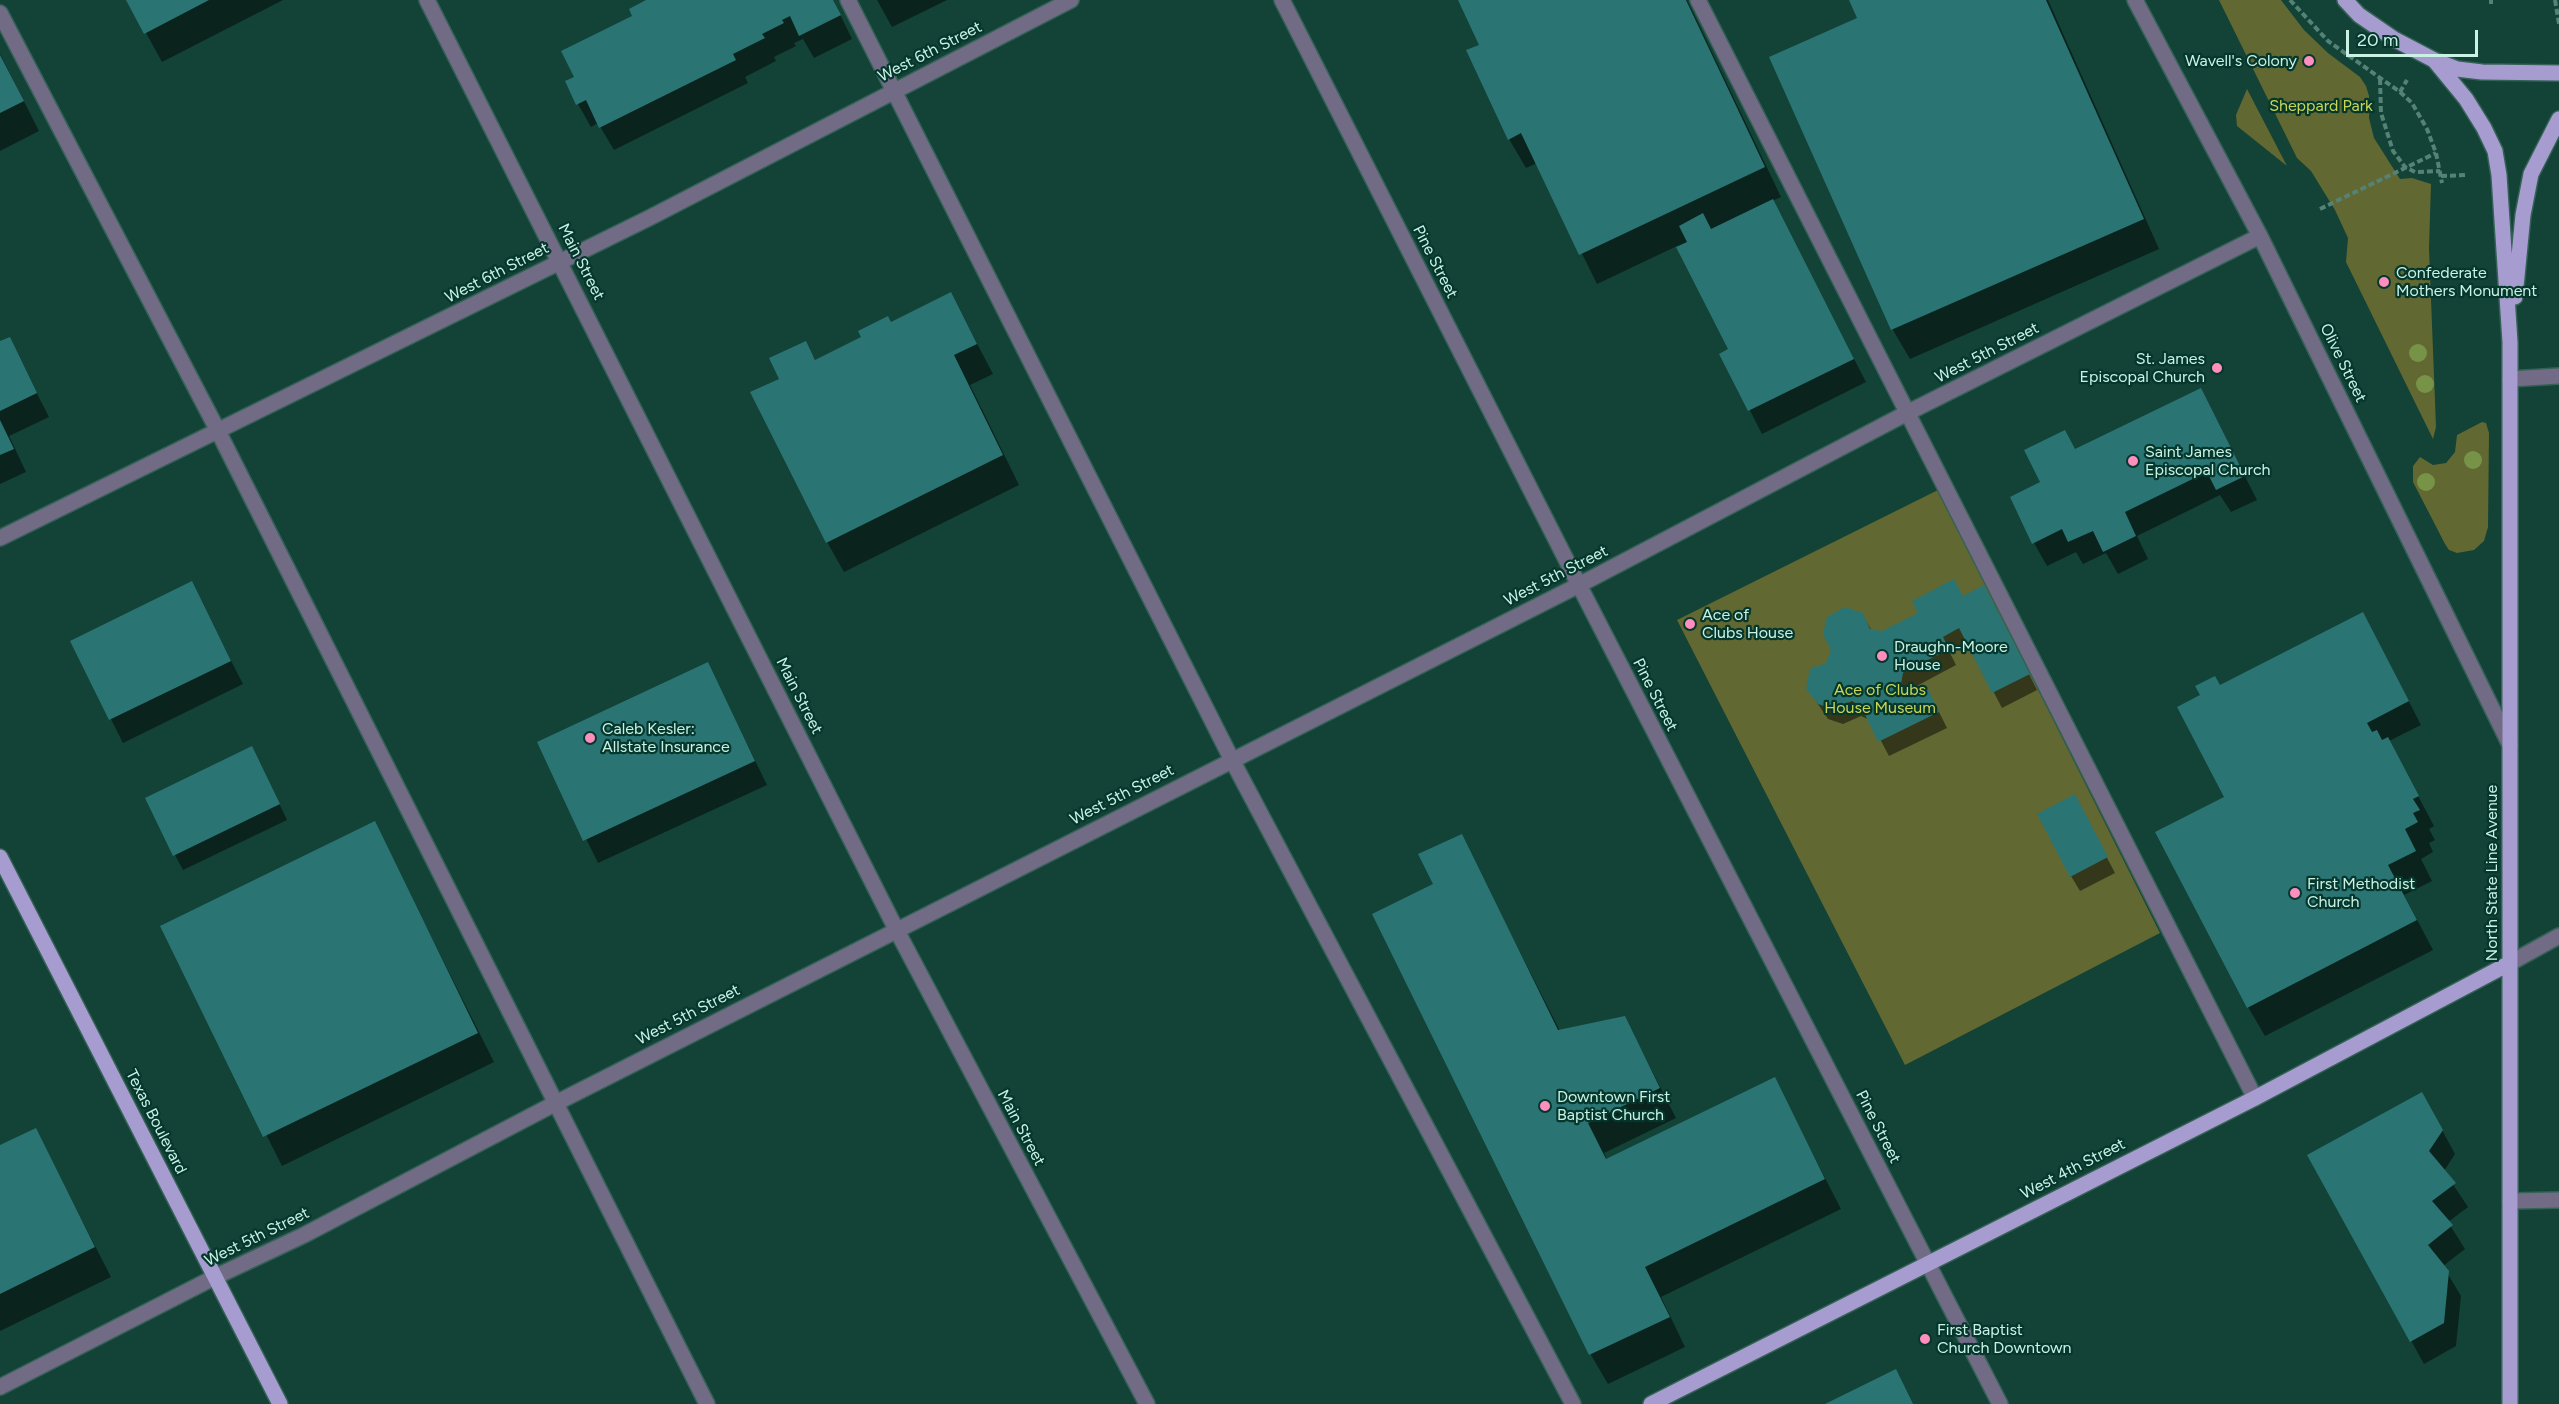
<!DOCTYPE html>
<html>
<head>
<meta charset="utf-8">
<style>
  body { margin:0 }
  #map { position:relative; width:2559px; height:1404px; overflow:hidden; background:#134237; font-family:Figtree,sans-serif }
  canvas { display:block }
  .scale { position:absolute; left:2346px; top:30px; width:132px; height:27px; box-sizing:border-box; border:3px solid #c9f2e5; border-top:0; padding-left:8px; font-size:18px; line-height:21px; white-space:nowrap; color:#c9f2e5; -webkit-text-stroke:4px #05372d; paint-order:stroke }
</style>
</head>
<body>
<div id="map">
<canvas width="2559" height="1404"></canvas>
<div class="scale">20 m</div>
</div>
<script>
const context = document.querySelector('canvas').getContext('2d');
context.lineJoin = 'round';
function fill(path, color) {
  context.fillStyle = color;
  context.fill(path, 'evenodd');
}
function shape(rows) {
  const path = new Path2D();
  for (const r of rows) {
    path.moveTo(r[0], r[1]);
    for (let i = 2; i < r.length; i += 2) path.lineTo(r[i], r[i + 1]);
  }
  return path;
}
function stroke(path, color, width, dash) {
  context.strokeStyle = color;
  context.lineWidth = width;
  context.lineCap = dash ? 'butt' : 'round';
  context.setLineDash(dash || []);
  context.stroke(path);
}
function write(font, color, halo, rows, align = 'center') {
  context.font = font + ' Figtree,sans-serif';
  context.lineWidth = 4.5;
  context.setLineDash([]);
  context.textBaseline = 'middle';
  context.strokeStyle = halo;
  context.fillStyle = color;
  for (const [text, x, y, turn = 0] of rows) {
    context.save();
    context.translate(x, y);
    context.rotate((+turn || 0) * Math.PI / 180);
    context.textAlign = isNaN(turn) ? turn : align;
    if (halo) context.strokeText(text, 0, 0);
    context.fillText(text, 0, 0);
    context.restore();
  }
}
fill(shape([
  [2219,0,2281,0,2304,30,2328,53,2360,77,2366,86,2369,96,2369,118,2374,138,2400,179,2412,178,2431,184,2429,248,2436,427,2433,439,2346,262,2348,238,2335,210,2311,171,2297,158],
  [2247,89,2287,166,2237,126,2236,115],
  [2482,422,2486,423,2489,433,2488,527,2484,541,2474,550,2457,553,2449,550,2445,544,2427,509,2413,482,2413,466,2420,457,2433,465,2446,463,2455,452,2457,435],
  [1938,490,2160,933,1905,1065,1677,620]
]), '#626831');
fill(shape([
  [128,0,283,0,162,62],
  [650,0,833,0,852,39,814,58,803,39,794,43,796,46,774,57,776,61,745,77,748,83,614,150,598,123,591,127,578,104,576,77],
  [877,0,947,0,892,27],
  [1459,0,1687,0,1781,197,1772,201,1866,382,1762,434,1721,354,1730,350,1677,246,1597,284,1537,163,1526,168,1509,139,1481,45],
  [1851,0,2048,0,2159,249,1910,359,1893,330,1771,58,1859,19],
  [0,54,39,131,0,151],
  [951,294,993,374,970,385,1019,485,844,572,827,542,781,379,805,342,816,361],
  [9,339,49,417,9,436,26,472,0,484,0,343],
  [2201,390,2257,500,2231,512,2220,495,2137,536,2148,559,2118,574,2106,553,2083,564,2076,552,2047,566,2034,543,2042,483,2076,451],
  [191,583,243,684,123,743,72,642],
  [1964,598,1993,603,2037,690,2002,708,1968,643,1950,653,1956,665,1911,689,1909,696,1935,704,1947,728,1889,756,1870,720,1861,716,1843,724,1828,719,1808,689,1862,614,1872,631,1882,633],
  [2375,636,2421,725,2389,741,2434,826,2429,829,2435,840,2429,843,2433,852,2421,859,2432,881,2404,895,2433,950,2265,1036,2248,1007,2226,798,2220,687],
  [708,664,767,785,598,863,539,743],
  [260,763,287,820,183,870,175,855],
  [2083,812,2115,873,2080,891,2071,876],
  [374,823,494,1062,282,1166,162,927],
  [1461,836,1560,1031,1625,1018,1676,1118,1604,1153,1607,1160,1774,1079,1841,1209,1661,1297,1685,1347,1608,1384,1591,1355,1374,915,1435,885],
  [2435,1117,2455,1154,2444,1171,2468,1207,2448,1222,2465,1249,2443,1266,2461,1296,2456,1346,2424,1364,2309,1156],
  [35,1129,111,1277,0,1331,0,1147]
]), '#0007');
fill(shape([
  [126,0,209,0,144,34],
  [646,0,833,0,841,15,799,36,790,16,782,20,784,23,762,34,765,38,733,54,736,60,599,128,586,100,576,105,565,81,574,77,561,51,632,16,629,9],
  [1458,0,1686,0,1765,167,1579,255,1521,133,1508,140,1466,50,1479,45],
  [1849,0,2046,0,2144,219,1891,330,1769,57,1857,18],
  [0,55,24,101,0,113],
  [1773,199,1854,359,1748,411,1719,354,1728,349,1676,247,1687,242,1679,226,1703,213,1711,229],
  [951,292,977,344,954,355,1003,455,826,543,750,392,779,379,769,358,806,341,815,360,861,337,858,331,888,316,891,322],
  [10,337,37,393,0,411,0,341],
  [2201,388,2245,476,2216,490,2207,472,2125,512,2136,536,2103,552,2093,531,2068,542,2062,529,2032,544,2010,497,2040,482,2024,450,2065,430,2075,449],
  [0,420,14,449,0,455],
  [1954,579,1963,596,1984,585,2030,674,1992,693,1959,628,1943,637,1949,649,1903,673,1901,684,1906,696,1927,687,1939,712,1878,742,1861,706,1852,701,1833,709,1818,704,1806,689,1810,669,1826,663,1831,650,1823,634,1827,617,1845,607,1863,613,1870,629,1882,631,1918,613,1912,601],
  [192,581,231,661,109,720,70,641],
  [2363,612,2409,701,2367,723,2372,732,2377,730,2382,740,2388,737,2419,796,2413,799,2420,810,2413,813,2418,822,2405,829,2416,851,2388,865,2417,920,2247,1008,2155,832,2224,797,2177,707,2200,695,2195,686,2215,676,2220,685],
  [708,662,755,761,583,841,537,742],
  [252,746,280,804,173,856,145,798],
  [2075,794,2108,857,2070,877,2037,814],
  [375,821,478,1033,263,1137,160,926],
  [1462,834,1558,1030,1625,1016,1660,1088,1588,1123,1606,1159,1775,1077,1825,1179,1645,1267,1670,1317,1589,1355,1372,914,1433,884,1418,854],
  [2422,1092,2443,1130,2429,1151,2456,1183,2432,1201,2453,1225,2428,1245,2449,1271,2444,1323,2410,1342,2307,1155],
  [36,1128,95,1247,0,1294,0,1145],
  [1896,1369,1913,1404,1825,1404]
]), '#2a7574');
const minor = shape([
  [427,0,896,929,1147,1404],
  [848,0,1232,760,1573,1404],
  [1282,0,1579,585,2000,1404],
  [1698,0,2255,1098],
  [2135,0,2260,236,2510,745],
  [0,13,217,429,707,1404],
  [2510,379,2559,376],
  [0,538,649,218,1071,0],
  [2510,963,2559,936],
  [2510,1201,2559,1200],
  [0,1387,215,1277,304,1235,556,1103,1579,585,1907,413,2260,236]
]);
const major = shape([
  [2345,0,2359,15,2394,39,2434,60,2466,99,2484,128,2495,151,2499,175,2510,342,2510,1404],
  [2434,60,2457,69,2482,72,2559,73],
  [2515,297,2523,215,2531,174,2559,119],
  [0,857,280,1404],
  [1651,1404,2255,1098,2510,963]
]);
stroke(minor, '#346256', 18);
stroke(major, '#346256', 18);
stroke(shape([
  [2290,0,2328,41,2400,92,2407,80],
  [2491,0,2491,4],
  [2555,0,2559,24],
  [2380,79,2381,113,2393,151,2405,167,2415,172,2440,171],
  [2400,92,2412,103,2427,129,2436,153,2442,183],
  [2441,176,2467,175],
  [2320,209,2436,153]
]), '#558276', 4, [6, 3]);
stroke(minor, '#716b85', 15);
stroke(major, '#a79cd0', 15);
context.fillStyle = '#779348';
for (const [x, y] of [
  [2418,353],
  [2425,384],
  [2473,460],
  [2426,482]
]) {
  context.beginPath();
  context.arc(x, y, 9, 0, 2 * Math.PI);
  context.fill();
}
for (const [x, y, r, color] of [
  [2309,61,6,"#fe8ebd"],
  [2384,282,6,"#fe8ebd"],
  [2217,368,6,"#fe8ebd"],
  [2133,461,6,"#fe8ebd"],
  [1690,624,6,"#fe8ebd"],
  [1882,656,6,"#fe8ebd"],
  [590,738,6,"#fe8ebd"],
  [2295,893,6,"#fe8ebd"],
  [1545,1106,6,"#fe8ebd"],
  [1925,1339,6,"#fe8ebd"]
]) {
  const dot = new Path2D();
  dot.arc(x, y, r, 0, 2 * Math.PI);
  context.fillStyle = color;
  context.fill(dot);
  stroke(dot, '#05372d', 2);
}
write('16px', '#c9f2e5', '#05372d', [
  ["West 6th Street",930,52,-27],
  ["Main Street",581,262,63],
  ["Pine Street",1435,262,63],
  ["West 6th Street",497,273,-27],
  ["West 5th Street",1987,353,-27],
  ["Olive Street",2343,363,64],
  ["West 5th Street",1556,576,-27],
  ["Pine Street",1655,695,63],
  ["Main Street",799,696,63],
  ["West 5th Street",1122,795,-27],
  ["North State Line Avenue",2492,873,-90],
  ["West 5th Street",688,1015,-27],
  ["Texas Boulevard",156,1122,63],
  ["Pine Street",1878,1127,63],
  ["Main Street",1021,1128,62],
  ["West 4th Street",2073,1169,-27],
  ["West 5th Street",257,1237,-26]
]);
write('16px', '#c9f2e5', '#05372d', [
  ["Wavell's Colony",2297,61,"right"],
  ["Confederate",2396,273],
  ["Mothers Monument",2396,291],
  ["St. James",2205,359,"right"],
  ["Episcopal Church",2205,377,"right"],
  ["Saint James",2145,452],
  ["Episcopal Church",2145,470],
  ["Ace of",1702,615],
  ["Clubs House",1702,633],
  ["Draughn-Moore",1894,647],
  ["House",1894,665],
  ["Caleb Kesler:",602,729],
  ["Allstate Insurance",602,747],
  ["First Methodist",2307,884],
  ["Church",2307,902],
  ["Downtown First",1557,1097],
  ["Baptist Church",1557,1115],
  ["First Baptist",1937,1330],
  ["Church Downtown",1937,1348]
], 'left');
write('16px', '#c9d655', '#05372d', [
  ["Sheppard Park",2321,106],
  ["Ace of Clubs",1880,690],
  ["House Museum",1880,708]
]);
</script>
</body>
</html>
